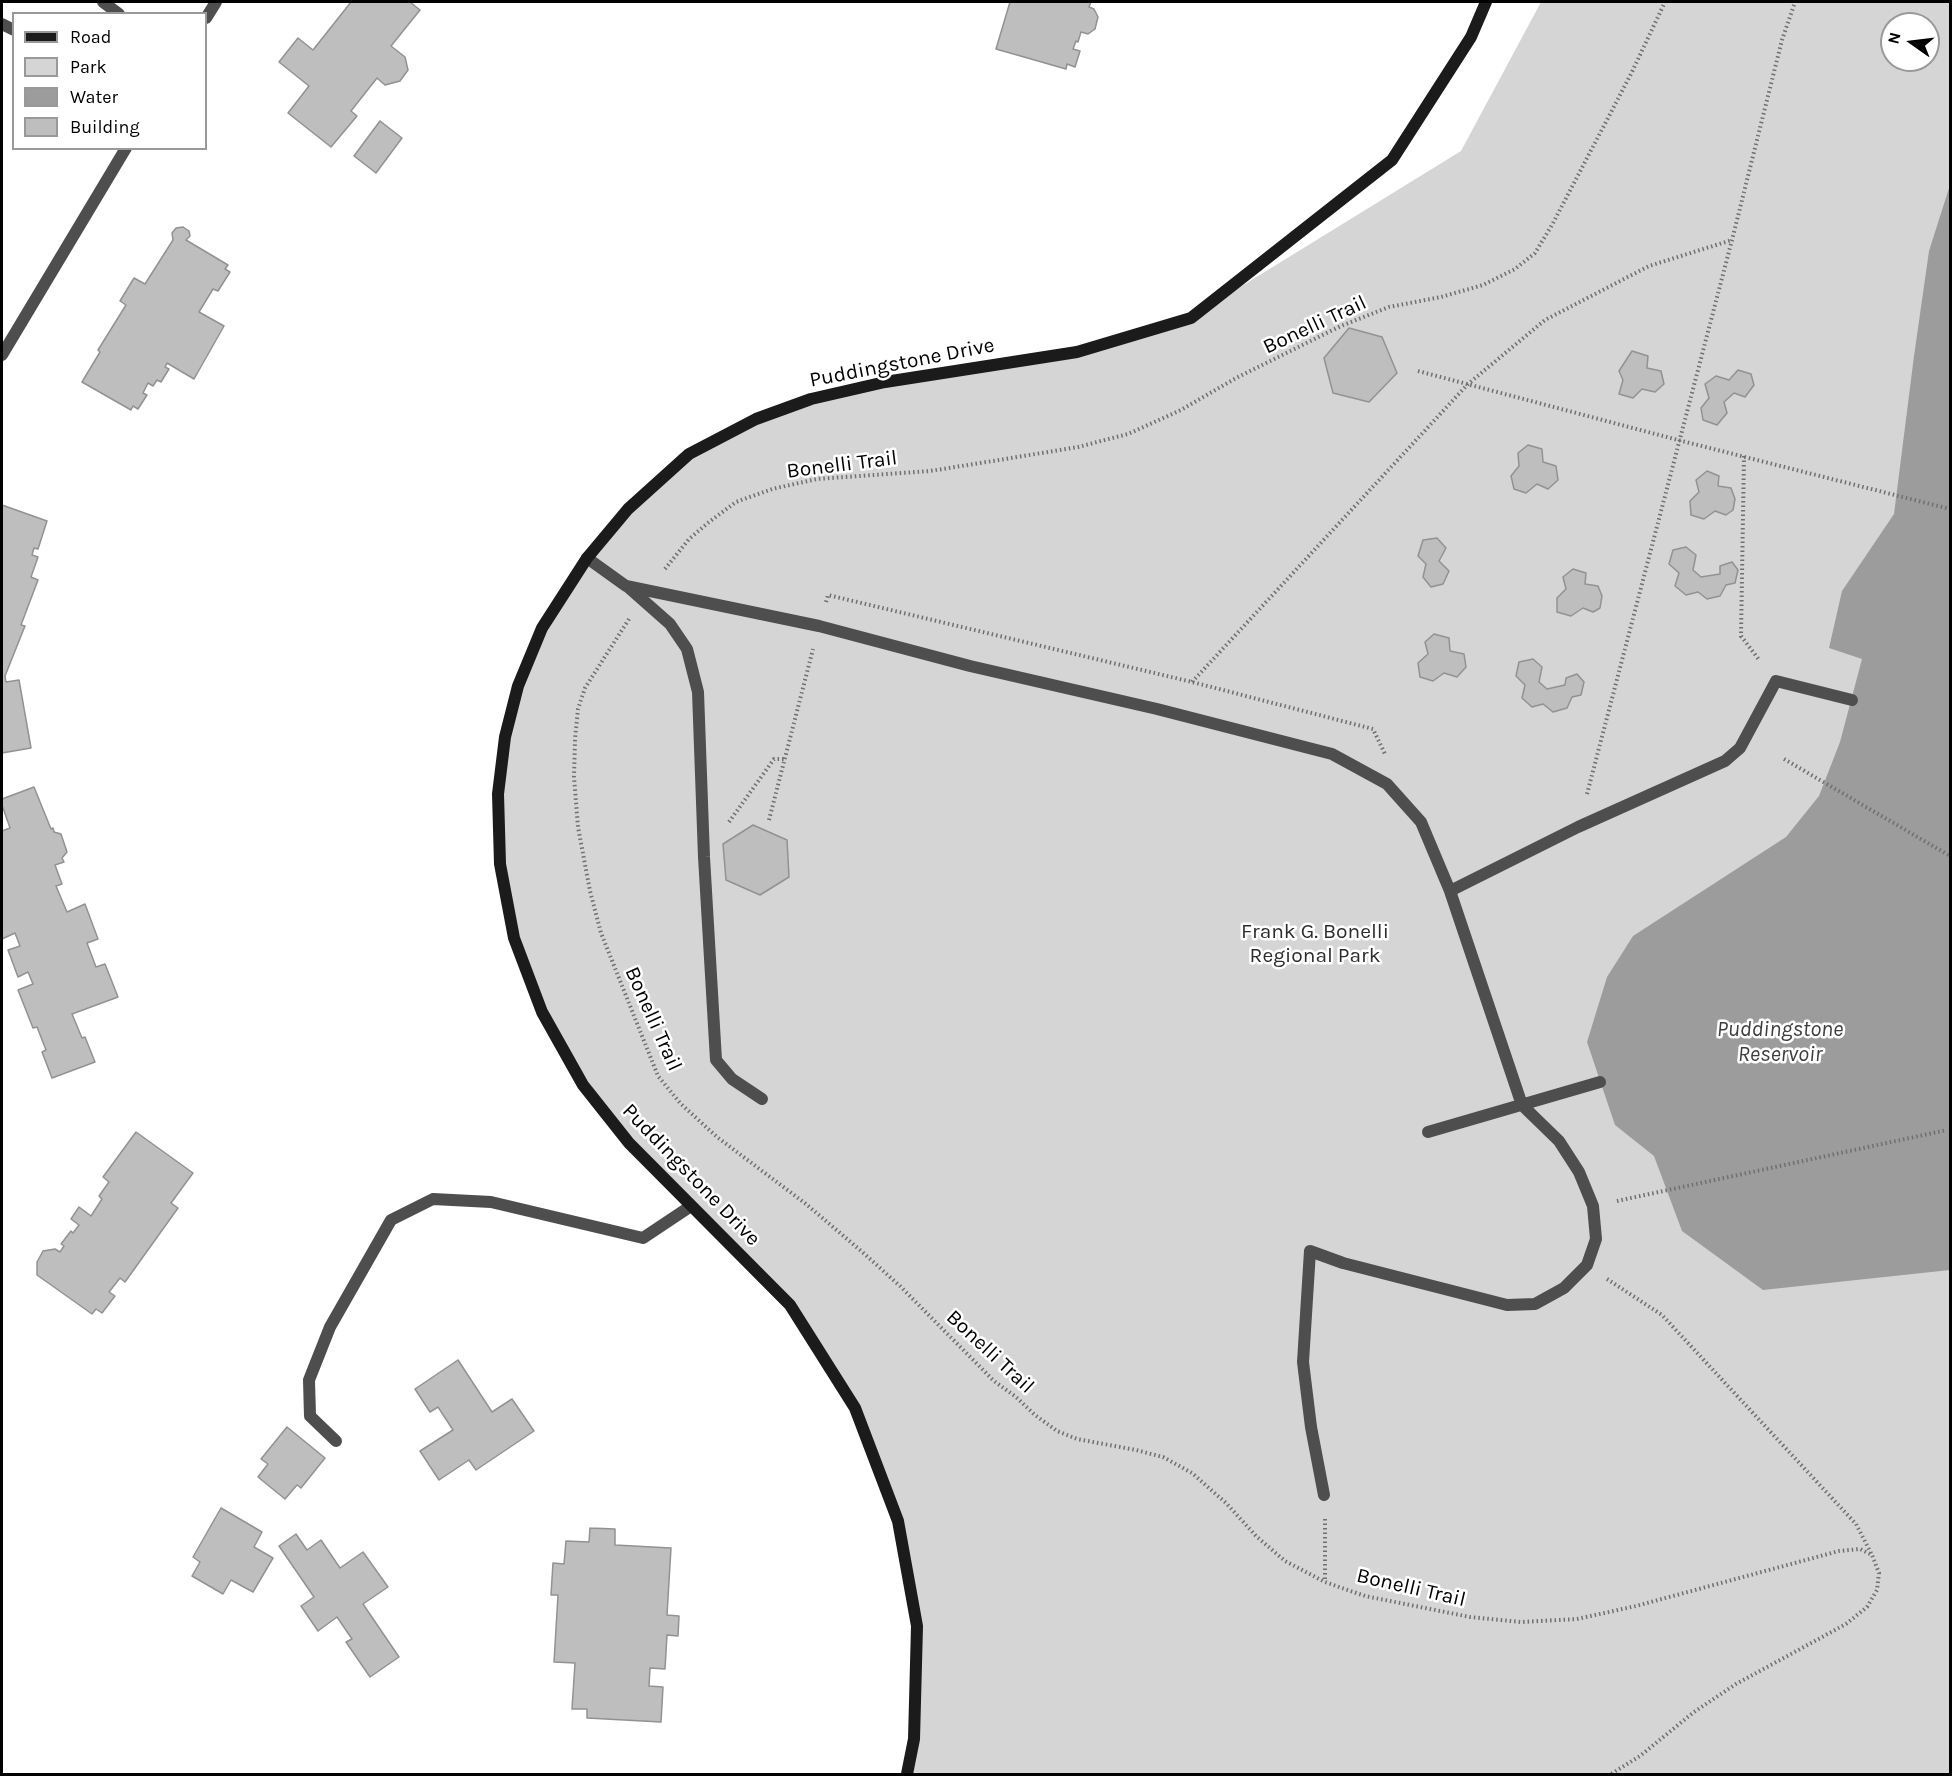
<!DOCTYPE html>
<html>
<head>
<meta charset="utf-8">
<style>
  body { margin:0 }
  #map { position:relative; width:1952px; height:1776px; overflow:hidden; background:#fff; font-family:Karla,sans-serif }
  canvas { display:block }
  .frame { position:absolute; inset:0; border:3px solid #000; pointer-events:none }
  .legend { position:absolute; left:12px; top:12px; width:195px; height:138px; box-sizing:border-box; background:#fff; border:2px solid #999; margin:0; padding:8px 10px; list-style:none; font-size:18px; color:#000 }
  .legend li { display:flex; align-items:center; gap:12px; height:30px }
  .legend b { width:30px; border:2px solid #999 }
  .north { position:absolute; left:1880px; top:12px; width:60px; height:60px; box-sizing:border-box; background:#fff; border:2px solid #999; border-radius:50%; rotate:284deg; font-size:16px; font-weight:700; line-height:24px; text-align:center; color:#000 }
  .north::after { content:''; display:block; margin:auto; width:21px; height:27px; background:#000; clip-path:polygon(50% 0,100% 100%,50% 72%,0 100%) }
</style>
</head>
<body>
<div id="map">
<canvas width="1952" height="1776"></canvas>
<div class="frame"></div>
<ul class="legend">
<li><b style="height:8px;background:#1b1b1b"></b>Road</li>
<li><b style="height:16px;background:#d5d5d5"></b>Park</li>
<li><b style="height:16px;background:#9c9c9c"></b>Water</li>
<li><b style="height:16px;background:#bebebe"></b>Building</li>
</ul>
<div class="north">N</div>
</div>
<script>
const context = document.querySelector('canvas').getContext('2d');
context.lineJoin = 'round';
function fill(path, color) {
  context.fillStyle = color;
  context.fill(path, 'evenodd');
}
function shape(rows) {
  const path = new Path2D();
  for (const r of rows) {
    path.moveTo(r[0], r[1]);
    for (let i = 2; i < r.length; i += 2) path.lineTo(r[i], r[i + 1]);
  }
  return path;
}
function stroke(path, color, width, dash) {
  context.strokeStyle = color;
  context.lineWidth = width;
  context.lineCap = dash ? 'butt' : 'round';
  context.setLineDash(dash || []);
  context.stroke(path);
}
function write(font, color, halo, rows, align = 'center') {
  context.font = font + ' Karla,sans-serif';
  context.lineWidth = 5;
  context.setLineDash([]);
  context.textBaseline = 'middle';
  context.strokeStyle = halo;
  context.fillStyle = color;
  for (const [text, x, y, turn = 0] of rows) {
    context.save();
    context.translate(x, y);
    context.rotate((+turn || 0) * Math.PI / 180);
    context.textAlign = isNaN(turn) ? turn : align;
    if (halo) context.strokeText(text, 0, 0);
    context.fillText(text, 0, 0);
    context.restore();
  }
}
fill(shape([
  [1541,2,1950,2,1950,1774,907,1774,917,1626,898,1521,855,1408,790,1305,629,1143,542,1012,514,938,500,864,505,737,542,628,587,558,689,454,811,399,1077,352,1190,318,1461,151],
  [1892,24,1928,24,1928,60,1892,60]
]), '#d5d5d5');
fill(shape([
  [1950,185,1950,1270,1763,1290,1682,1231,1654,1156,1615,1125,1587,1042,1607,977,1633,936,1786,837,1819,796,1840,742,1862,659,1829,648,1842,591,1894,514,1914,356,1929,251]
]), '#9c9c9c');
const building = shape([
  [351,2,410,2,420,10,391,46,405,57,408,70,400,81,385,85,377,78,351,111,357,116,331,147,288,113,309,86,279,62,298,38,313,50,351,2],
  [1010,2,1091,2,1089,7,1094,9,1098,17,1095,29,1088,34,1081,32,1078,42,1076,41,1073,49,1080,51,1075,67,1067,64,1066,69,996,49,1010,2],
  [380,121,402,138,376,173,354,156,380,121],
  [183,227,189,231,190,236,186,240,228,265,225,269,230,272,218,291,213,289,199,312,224,326,194,379,167,363,165,367,169,369,161,382,157,380,153,386,148,383,143,393,147,395,138,409,133,406,131,410,82,382,100,352,98,350,126,305,120,301,134,278,145,284,173,240,172,233,176,228,183,227],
  [1349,328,1382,337,1397,373,1369,402,1333,393,1324,358,1349,328],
  [1632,351,1648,356,1647,368,1661,371,1664,384,1655,392,1642,389,1633,398,1619,394,1623,380,1619,371,1632,351],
  [1738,370,1751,374,1754,385,1745,397,1734,393,1724,402,1727,413,1717,425,1703,420,1701,408,1709,398,1705,384,1716,376,1729,380,1738,370],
  [1528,445,1542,449,1543,462,1556,466,1558,480,1548,489,1537,484,1526,493,1514,489,1511,476,1519,466,1518,453,1528,445],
  [1707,471,1719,476,1718,486,1731,488,1735,499,1733,510,1726,515,1715,511,1704,519,1691,515,1690,501,1699,492,1696,480,1707,471],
  [2,505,47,521,38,549,34,548,32,555,38,557,31,577,38,580,21,625,25,626,5,676,6,682,19,680,31,748,2,753,2,505],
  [1437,538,1446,548,1439,561,1449,571,1443,584,1431,587,1423,577,1426,564,1418,556,1423,540,1437,538],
  [1686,547,1696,555,1693,570,1701,577,1720,574,1720,566,1732,562,1738,570,1735,583,1726,585,1720,596,1707,599,1698,592,1686,595,1675,586,1679,573,1669,564,1673,550,1686,547],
  [1573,569,1586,573,1585,584,1598,586,1602,596,1600,608,1593,612,1583,608,1571,616,1557,612,1557,598,1566,589,1563,577,1573,569],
  [1434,634,1449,638,1450,651,1464,654,1466,667,1457,677,1444,673,1433,681,1420,677,1418,663,1428,654,1425,642,1434,634],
  [1533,659,1542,667,1539,682,1547,689,1565,685,1566,678,1577,674,1584,682,1581,695,1572,697,1567,708,1553,712,1543,704,1532,707,1522,698,1525,685,1516,676,1519,662,1533,659],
  [34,787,51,829,53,828,54,832,61,834,67,852,62,858,64,862,55,865,62,884,56,886,67,912,85,904,98,939,87,943,96,967,105,964,118,997,72,1014,82,1038,85,1037,95,1062,52,1078,42,1052,46,1050,37,1027,33,1028,18,990,33,984,28,972,18,977,8,950,20,946,15,933,2,939,2,831,10,828,2,805,2,799,34,787],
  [753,825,787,840,789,877,760,895,726,880,723,844,753,825],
  [136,1132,193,1173,171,1203,178,1208,125,1282,120,1278,109,1292,115,1296,102,1313,96,1309,92,1314,37,1275,37,1262,43,1251,55,1249,60,1252,64,1246,61,1244,71,1231,73,1233,79,1225,71,1219,79,1207,91,1216,102,1199,99,1196,109,1182,103,1177,136,1132],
  [458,1360,492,1412,512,1399,534,1431,476,1470,469,1460,439,1480,420,1451,453,1430,438,1407,430,1412,415,1389,458,1360],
  [287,1427,325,1458,301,1488,297,1485,285,1499,258,1477,268,1464,261,1459,287,1427],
  [221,1508,262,1532,254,1547,273,1558,253,1592,231,1580,223,1594,192,1576,200,1562,193,1557,221,1508],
  [590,1528,615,1529,615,1545,671,1548,667,1615,679,1616,678,1636,667,1635,665,1669,650,1668,649,1686,663,1687,661,1722,587,1718,587,1709,572,1709,575,1663,554,1662,558,1595,551,1595,553,1563,564,1564,566,1541,589,1542,590,1528],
  [296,1534,307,1550,321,1540,340,1568,363,1552,388,1587,363,1604,399,1657,370,1677,346,1642,352,1639,337,1617,318,1631,301,1606,314,1597,279,1546,296,1534]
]);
fill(building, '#bebebe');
stroke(building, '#929292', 1.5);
stroke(shape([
  [1418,371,1678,440,1950,509],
  [1744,456,1741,636,1760,661],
  [665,569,689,539,709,522,736,502,772,489,817,479,930,471,999,460,1078,447,1128,434,1181,410,1236,378,1341,326,1389,307,1441,297,1483,285,1515,269,1535,253,1552,225,1631,74,1665,2],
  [826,602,828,595,1192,682,1373,729,1385,754],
  [629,619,585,688,578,709,575,739,574,777,578,827,590,891,601,933,658,1076,680,1103,717,1137,806,1204,860,1250,900,1286,994,1381,1016,1397,1035,1415,1057,1431,1077,1439,1136,1450,1163,1457,1192,1473,1226,1503,1256,1536,1285,1561,1325,1582,1365,1596,1470,1617,1521,1622,1577,1619,1636,1606,1839,1551,1860,1549,1872,1555,1879,1573,1877,1590,1867,1607,1846,1624,1736,1684,1694,1712,1640,1756,1611,1774],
  [1192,682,1468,384,1545,320,1649,266,1732,240],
  [1784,759,1950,856],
  [1587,794,1732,240,1782,40,1795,2],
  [769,820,813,649],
  [729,822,774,759,784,759],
  [1617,1201,1947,1130],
  [1607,1279,1662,1315,1856,1524,1872,1555],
  [1325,1519,1325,1582]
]), '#707070', 4, [1.5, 3]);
stroke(shape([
  [587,558,626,586,819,626,970,666,1157,709,1332,754,1387,784,1421,822,1450,891,1522,1105,1559,1141,1579,1172,1593,1206,1596,1239,1587,1265,1564,1288,1535,1304,1507,1305,1343,1263,1310,1251,1303,1362,1311,1427,1324,1495],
  [627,586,670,624,687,649,698,692,704,857,716,1060,732,1079,762,1099],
  [1450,891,1578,827,1725,761,1740,748,1776,681,1852,700],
  [1428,1132,1600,1082],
  [336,1441,310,1416,309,1380,330,1327,391,1220,433,1199,491,1202,643,1238,691,1206]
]), '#4e4e4e', 12);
stroke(shape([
  [103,2,119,14],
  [206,18,216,2],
  [2,24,14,30],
  [2,355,126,148]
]), '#4e4e4e', 12);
stroke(shape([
  [907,1774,914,1739,917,1626,898,1521,855,1408,790,1305,629,1143,583,1085,542,1012,514,938,500,864,498,794,505,737,518,686,542,628,587,558,628,509,689,454,756,419,811,399,885,382,1077,352,1191,318,1392,160,1471,37,1486,2]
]), '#1b1b1b', 12);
write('21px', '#000', '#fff', [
  ["Bonelli Trail",1315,325,-25],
  ["Puddingstone Drive",902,363,-11],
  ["Bonelli Trail",842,465,-7],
  ["Bonelli Trail",653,1019,66],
  ["Puddingstone Drive",691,1175,46],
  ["Bonelli Trail",990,1352,43],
  ["Bonelli Trail",1411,1588,13]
]);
write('21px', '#2c2c2c', '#fff', [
  ["Frank G. Bonelli",1315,932],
  ["Regional Park",1315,956]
]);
write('italic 22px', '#3d3d3d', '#fff', [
  ["Puddingstone",1780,1030],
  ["Reservoir",1780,1055]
]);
</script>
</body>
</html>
